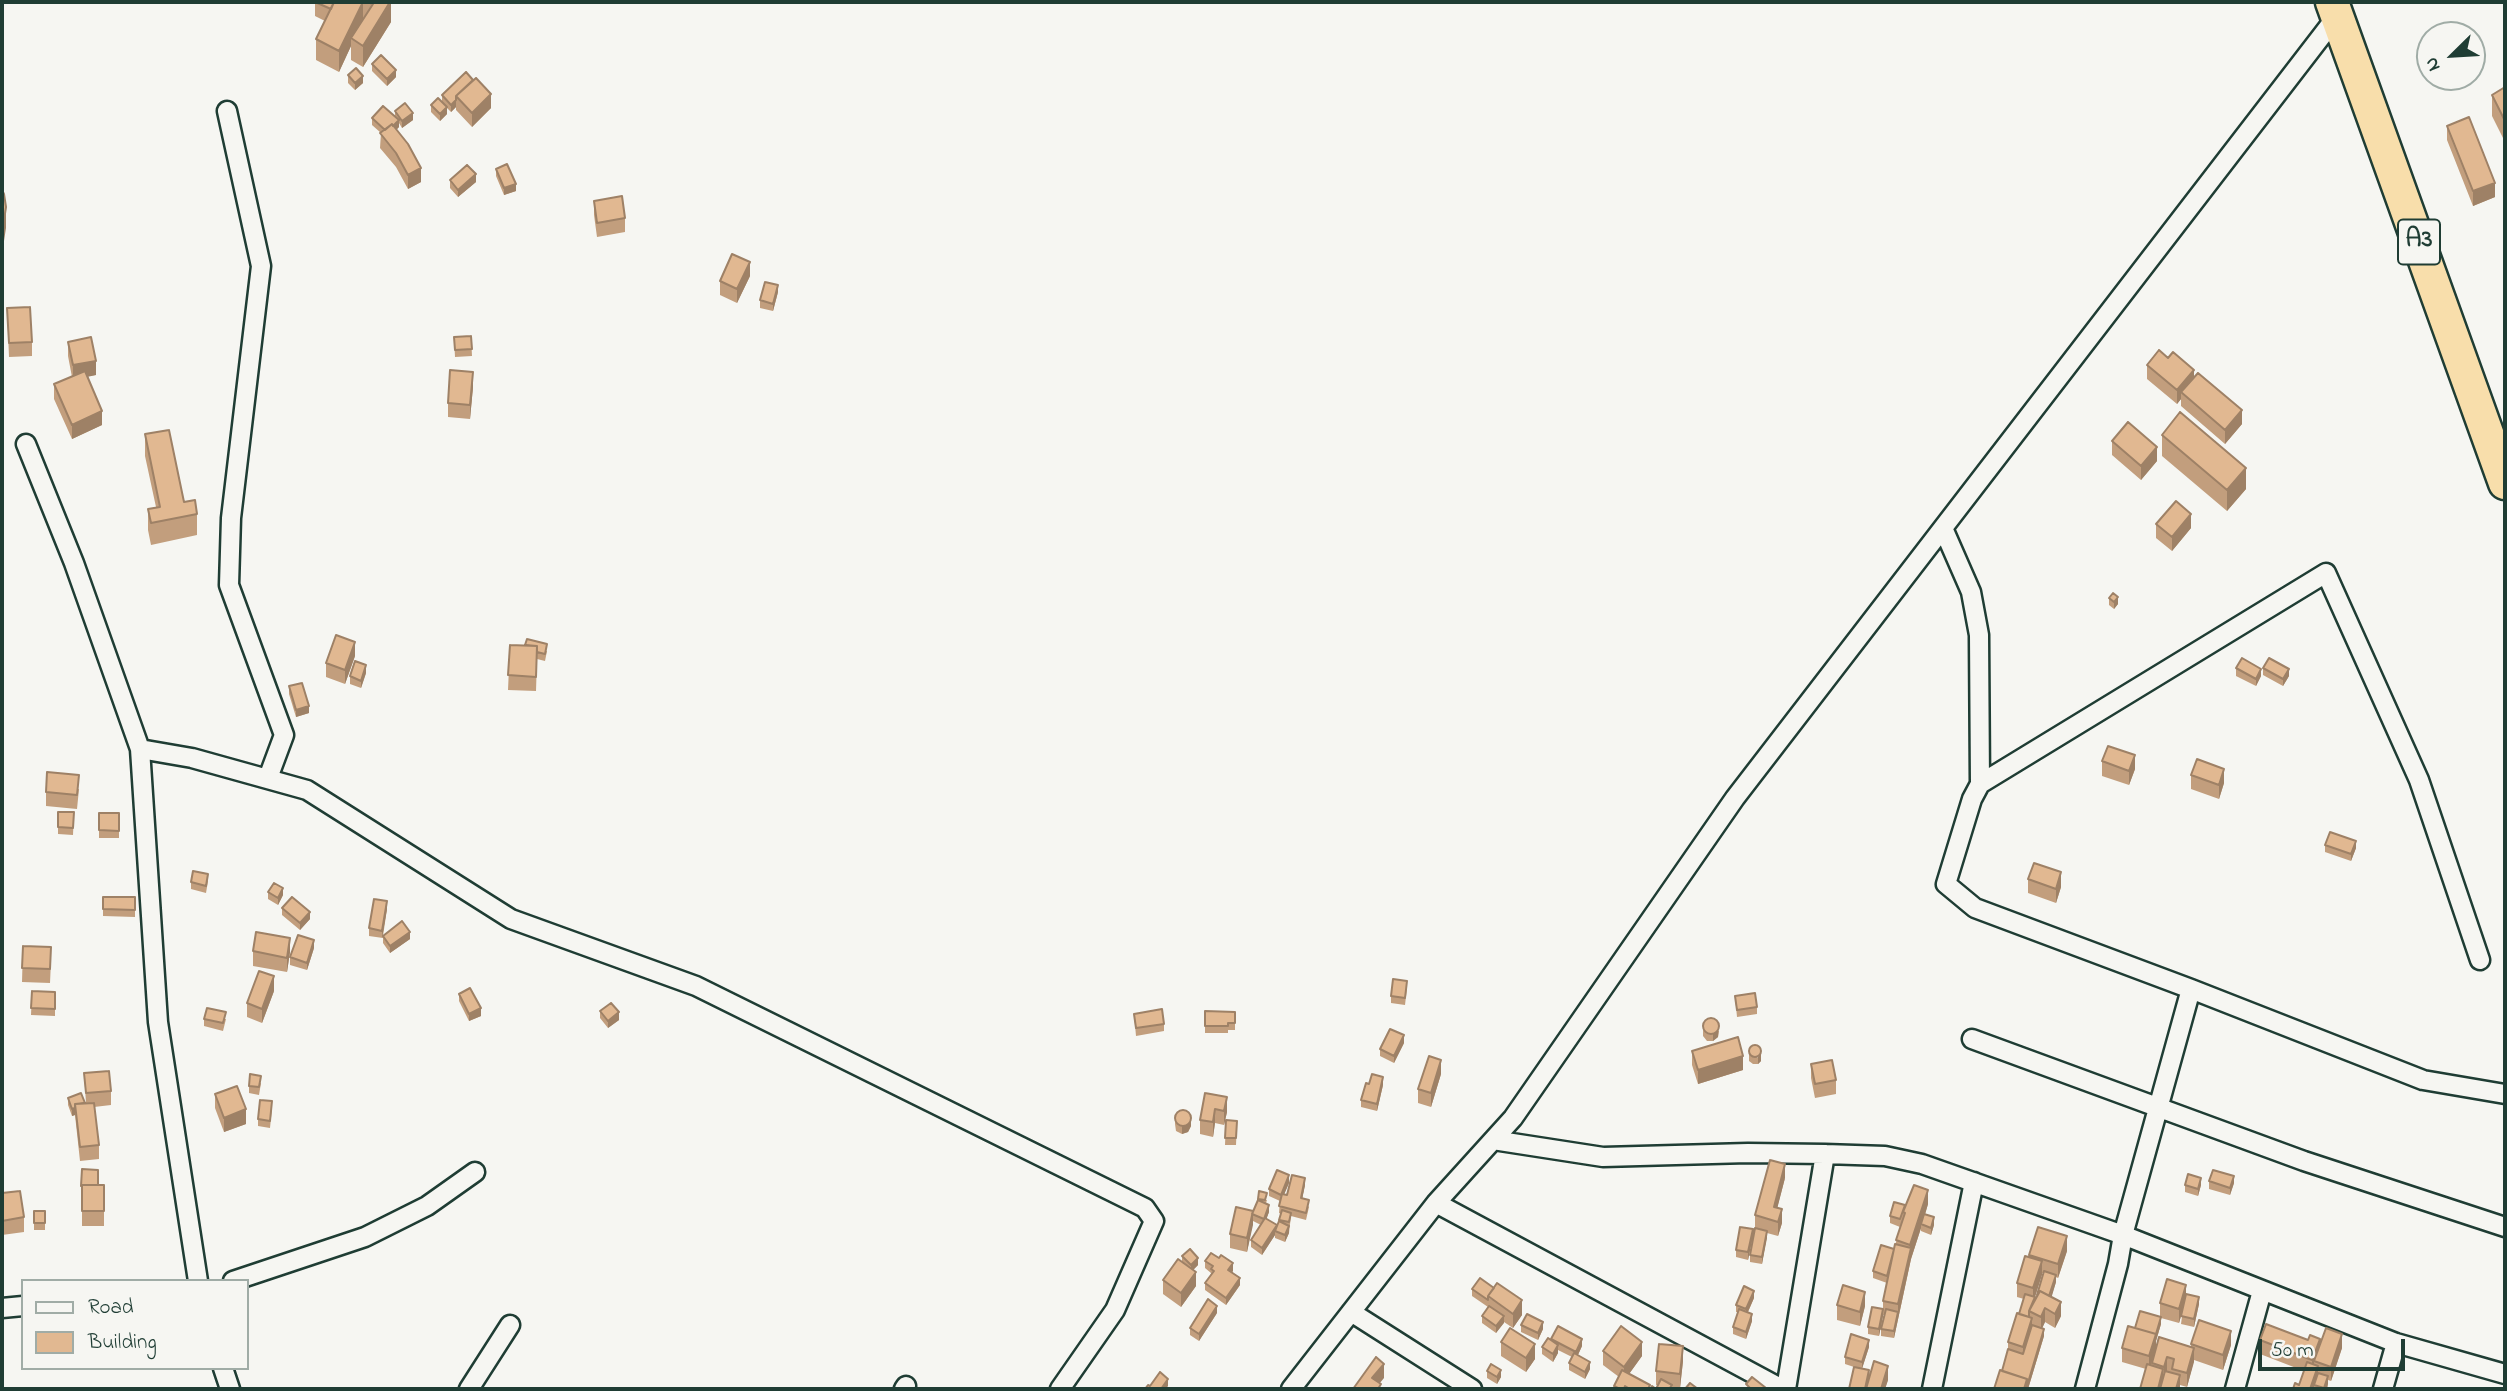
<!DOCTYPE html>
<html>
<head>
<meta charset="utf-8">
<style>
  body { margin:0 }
  #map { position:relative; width:2507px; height:1391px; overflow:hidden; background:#f6f6f2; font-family:"Indie Flower",sans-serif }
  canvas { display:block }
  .frame { position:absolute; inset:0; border:4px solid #1f3d34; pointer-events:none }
  .legend { position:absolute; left:21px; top:1279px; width:228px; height:91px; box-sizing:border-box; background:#f6f6f2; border:2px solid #a0aca6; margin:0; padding:9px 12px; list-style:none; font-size:21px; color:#1f3d34 }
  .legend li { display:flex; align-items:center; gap:14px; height:35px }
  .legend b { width:35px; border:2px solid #a0aca6 }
  .north { position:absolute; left:2416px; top:21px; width:70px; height:70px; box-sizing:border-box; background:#f6f6f2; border:2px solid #a0aca6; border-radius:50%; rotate:246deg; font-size:19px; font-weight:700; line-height:28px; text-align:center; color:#1f3d34 }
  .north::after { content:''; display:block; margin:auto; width:24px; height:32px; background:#1f3d34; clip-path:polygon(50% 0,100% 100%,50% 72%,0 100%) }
  .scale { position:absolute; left:2258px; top:1339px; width:147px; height:32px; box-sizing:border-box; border:4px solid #1f3d34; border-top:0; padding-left:9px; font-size:21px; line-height:24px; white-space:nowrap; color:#1f3d34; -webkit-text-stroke:5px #f6f6f2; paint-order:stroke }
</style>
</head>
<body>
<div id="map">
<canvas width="2507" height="1391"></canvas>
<div class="frame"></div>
<ul class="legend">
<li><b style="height:9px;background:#f6f6f2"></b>Road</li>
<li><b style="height:19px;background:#e1b891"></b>Building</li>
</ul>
<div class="north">N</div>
<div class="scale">50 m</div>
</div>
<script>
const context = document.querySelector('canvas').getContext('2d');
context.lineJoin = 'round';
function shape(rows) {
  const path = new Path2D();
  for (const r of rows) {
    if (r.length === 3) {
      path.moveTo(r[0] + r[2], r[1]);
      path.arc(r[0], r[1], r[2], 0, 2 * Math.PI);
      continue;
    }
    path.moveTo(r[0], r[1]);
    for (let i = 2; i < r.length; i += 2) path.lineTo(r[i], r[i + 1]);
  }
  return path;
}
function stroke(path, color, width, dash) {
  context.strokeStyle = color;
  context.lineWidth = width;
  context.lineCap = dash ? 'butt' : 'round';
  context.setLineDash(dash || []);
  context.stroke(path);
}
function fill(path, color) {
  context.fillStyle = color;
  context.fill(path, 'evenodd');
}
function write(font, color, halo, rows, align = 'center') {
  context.font = font + ' "Indie Flower",sans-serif';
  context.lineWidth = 7;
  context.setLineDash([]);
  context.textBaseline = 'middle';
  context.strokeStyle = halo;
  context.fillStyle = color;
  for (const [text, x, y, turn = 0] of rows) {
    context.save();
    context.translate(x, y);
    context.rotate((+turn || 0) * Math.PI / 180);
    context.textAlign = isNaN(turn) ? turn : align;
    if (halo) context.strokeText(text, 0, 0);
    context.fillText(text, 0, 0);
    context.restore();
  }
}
const street = shape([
  [227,111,261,266,231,518,229,585,284,735,268,778],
  [26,444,74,563,140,749,158,1022,198,1281],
  [1943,528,1971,592,1979,635,1980,784,1972,799,1946,884,1975,908,2191,989,2423,1080,2505,1094],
  [140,749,192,758,307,790,511,919,696,986,1145,1208,1154,1221,1115,1310,1060,1389],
  [1980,784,2326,573,2419,780,2480,960],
  [1972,1039,2304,1161,2505,1227],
  [1493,1140,1603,1157,1748,1153,1825,1154,1885,1156,1922,1164,2123,1235,2396,1343,2505,1374],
  [1436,1203,1782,1389],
  [233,1281,365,1237,427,1206,475,1172],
  [2,1308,23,1306],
  [1351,1312,1472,1389],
  [223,1368,230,1389],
  [469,1389,510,1325],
  [904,1389,906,1386],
  [1291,1389,1436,1203,1513,1118,1735,798,2337,16],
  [1786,1389,1825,1154],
  [1932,1389,1974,1182],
  [2085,1389,2118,1264,2123,1235,2191,989],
  [2235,1389,2262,1291],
  [2383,1389,2396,1343]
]);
const highway = shape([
  [2332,2,2505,483]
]);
stroke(street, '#1f3d34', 23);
stroke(highway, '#1f3d34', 37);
stroke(street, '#f6f6f2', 18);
stroke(highway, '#f8deab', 32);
fill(shape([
  [315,2,391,2,391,22,363,67,351,60,351,46,339,72,316,60,316,39,325,21,315,16],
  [372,64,396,77,387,86,372,71],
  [466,72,491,108,472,127,456,110,456,107,451,112,447,108,447,114,440,121,431,112,431,105,442,102,442,95],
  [348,75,363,83,355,90,348,83],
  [2505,87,2505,142,2492,116,2492,95],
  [395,111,413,120,402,128,399,123,399,127,396,130,421,182,408,189,396,167,380,148,381,133,372,125,372,118,395,116],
  [2447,126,2495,197,2473,206,2447,140],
  [496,169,516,191,504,195,496,176],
  [450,180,476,182,458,197,450,188],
  [594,201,625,218,625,232,597,237,594,215],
  [750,276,737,303,720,295,720,281],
  [778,292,773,311,760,308,760,300],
  [7,308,32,342,32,356,9,357],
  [471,336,472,356,455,357,454,337],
  [68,342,96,375,88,376,102,425,72,439,54,399,54,384,72,377,68,356],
  [2147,365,2194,377,2242,424,2225,444,2181,406,2181,399,2177,404,2147,379],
  [473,387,470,419,448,417,448,403],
  [145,434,184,502,197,514,197,535,151,545,148,530,148,509,156,507,145,456],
  [2162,435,2246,489,2227,511,2162,456],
  [2112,441,2157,461,2141,480,2112,455],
  [2156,524,2191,528,2172,551,2156,538],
  [2109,598,2118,604,2114,609,2109,605],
  [510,645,547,651,545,661,537,659,536,691,508,690],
  [355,656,345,684,326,677,326,663],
  [2236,668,2261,676,2256,686,2236,676],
  [2263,668,2289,676,2283,686,2263,675],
  [366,673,361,688,350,684,350,676],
  [289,686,309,713,296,717,289,694],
  [2102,761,2135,769,2129,785,2102,776],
  [2191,775,2224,783,2219,799,2191,789],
  [79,789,77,809,46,806,46,792],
  [58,812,74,812,73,835,58,834],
  [99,813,119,813,119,838,99,838],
  [2325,845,2356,848,2351,861,2325,852],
  [2028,879,2061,887,2056,903,2028,893],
  [208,881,206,893,191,889,191,882],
  [268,892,283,895,278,905,268,899],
  [103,897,135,897,135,917,103,916],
  [282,908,310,919,300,930,282,915],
  [387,909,383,936,410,939,390,953,383,943,383,938,369,936,369,928],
  [23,946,51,961,50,983,22,982],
  [314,948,307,970,290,965,290,957],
  [253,951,290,952,287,972,253,966],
  [1407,988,1405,1005,1391,1003,1391,996],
  [32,991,55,992,55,1016,31,1015],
  [274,991,262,1023,247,1017,247,1003],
  [459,994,481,1016,469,1021,459,1001],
  [1735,996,1757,1007,1757,1014,1737,1017],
  [600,1011,619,1020,608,1028,600,1018],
  [1205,1011,1235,1012,1235,1030,1228,1030,1228,1033,1205,1033],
  [1134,1014,1164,1024,1164,1031,1136,1036],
  [204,1019,226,1019,223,1031,204,1026],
  [1703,1029,1719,1031,1718,1037,1713,1041,1707,1041,1703,1036],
  [1404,1043,1394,1063,1380,1056,1380,1049],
  [1749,1049,1761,1061,1758,1064,1753,1064,1749,1061],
  [1692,1051,1743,1070,1698,1084,1692,1065],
  [1811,1064,1836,1080,1836,1094,1815,1098,1811,1078],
  [84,1073,111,1091,111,1105,94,1107,99,1145,99,1159,80,1161,75,1115,72,1116,68,1105,68,1098,86,1103],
  [1441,1074,1431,1107,1418,1103,1418,1089],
  [261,1083,259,1095,249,1093,249,1086],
  [1383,1085,1377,1111,1361,1107,1361,1100],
  [1205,1093,1227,1112,1224,1125,1215,1123,1213,1137,1200,1134,1200,1120],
  [215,1094,246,1124,224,1132,215,1108],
  [272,1108,270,1128,258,1126,258,1119],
  [1175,1117,1191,1126,1188,1132,1182,1134,1176,1131,1175,1124],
  [1226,1120,1237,1121,1236,1145,1225,1145],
  [82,1169,98,1185,104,1185,104,1226,82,1226],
  [1785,1178,1777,1208,1782,1223,1778,1236,1767,1233,1762,1264,1750,1262,1750,1255,1755,1228,1755,1215],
  [2209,1181,2234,1183,2230,1195,2209,1189],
  [1289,1183,1284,1194,1287,1195,1305,1185,1302,1199,1309,1207,1306,1220,1291,1216,1289,1233,1285,1242,1275,1238,1275,1235,1262,1255,1251,1247,1251,1240,1261,1225,1253,1221,1247,1252,1230,1248,1230,1234,1253,1213,1258,1199,1267,1200,1266,1203,1269,1212,1266,1219,1277,1228,1281,1214,1279,1213,1280,1201,1269,1196,1269,1189],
  [2185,1185,2201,1185,2198,1196,2185,1192],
  [2,1193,24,1217,24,1232,2,1235],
  [1928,1204,1925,1214,1934,1225,1931,1235,1921,1231,1921,1228,1911,1259,1894,1338,1881,1336,1881,1329,1884,1315,1883,1315,1879,1336,1868,1334,1868,1327,1883,1309,1883,1301,1887,1283,1873,1278,1873,1271,1894,1249,1903,1218,1900,1227,1890,1223,1890,1216,1905,1205],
  [34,1211,45,1211,45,1230,34,1230],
  [1753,1236,1748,1260,1736,1257,1736,1250],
  [2067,1251,2058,1278,2056,1277,2056,1282,2051,1297,2061,1316,2055,1328,2045,1322,2042,1328,2044,1336,2028,1389,1994,1389,2002,1371,2008,1349,2008,1342,2019,1314,2024,1299,2017,1297,2017,1283,2029,1255],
  [2042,1273,2043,1273,2035,1300,2035,1297],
  [1182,1256,1198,1265,1193,1270,1196,1286,1181,1307,1163,1294,1163,1280,1182,1262],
  [1205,1261,1233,1271,1232,1272,1240,1285,1226,1305,1205,1290,1205,1283,1211,1274,1211,1273,1205,1268],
  [1472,1289,1522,1315,1513,1328,1504,1322,1496,1333,1482,1323,1482,1316,1488,1307,1472,1296],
  [2186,1297,2199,1304,2194,1327,2181,1324,2183,1309,2179,1323,2161,1318,2161,1324,2156,1341,2156,1348,2191,1347,2191,1344,2231,1345,2223,1370,2194,1360,2187,1387,2180,1385,2146,1369,2122,1362,2122,1348,2135,1328,2160,1317,2160,1303],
  [1754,1298,1748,1312,1752,1321,1746,1339,1733,1334,1733,1327,1738,1312,1736,1312,1736,1305],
  [1837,1305,1865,1306,1860,1326,1837,1320],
  [1217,1313,1199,1341,1190,1335,1190,1328],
  [1521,1325,1543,1329,1538,1340,1521,1332],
  [1851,1334,1869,1340,1869,1347,1862,1368,1869,1370,1868,1383,1874,1361,1888,1366,1888,1380,1885,1389,1849,1389,1854,1367,1845,1364,1845,1357],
  [1551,1339,1582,1346,1578,1355,1590,1369,1585,1379,1569,1370,1569,1363,1572,1357,1558,1350,1558,1353,1553,1362,1542,1354,1542,1347],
  [2260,1340,2342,1348,2331,1381,2328,1380,2327,1389,2293,1389,2299,1385,2304,1371,2260,1354],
  [1501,1342,1535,1359,1526,1372,1501,1356],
  [1603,1351,1642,1356,1629,1374,1650,1389,1614,1389,1614,1386,1619,1377,1603,1365],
  [1683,1361,1680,1388,1672,1387,1672,1389,1656,1389,1658,1385,1656,1385,1656,1371],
  [1487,1371,1501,1377,1497,1384,1487,1378]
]), '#c29e7d');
fill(shape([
  [363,2,363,21,351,38,351,46,339,72,339,51],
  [391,2,391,22,363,67,363,46],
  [2476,66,2476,74,2472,75,2472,68],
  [396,70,396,77,387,86,387,79],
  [363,76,363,83,355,90,355,83],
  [2457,77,2468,77,2457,81],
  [491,94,491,108,472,127,472,113],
  [456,100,456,107,451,112,451,105],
  [447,107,447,114,440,121,440,114],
  [413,113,413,120,402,128,402,121],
  [399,120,399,127,387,139,387,132],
  [421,168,421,182,408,189,408,175],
  [476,174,476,182,458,197,458,190],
  [2495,183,2495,197,2473,206,2473,191],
  [516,184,516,191,504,195,504,188],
  [6,207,6,228,4,241,2,244,2,223],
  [750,262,750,276,737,303,737,289],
  [778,285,778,292,773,311,773,304],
  [96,361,96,375,73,380,73,365],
  [2194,370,2194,384,2181,392,2181,399,2177,404,2177,390],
  [473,372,473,387,470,419,470,405],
  [2242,410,2242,424,2225,444,2225,430],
  [102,411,102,425,72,439,72,425],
  [2157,447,2157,461,2141,480,2141,466],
  [2246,468,2246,489,2227,511,2227,490],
  [2191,514,2191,528,2172,551,2172,537],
  [2118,597,2118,604,2114,609,2114,602],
  [355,642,355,656,345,684,345,670],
  [366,665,366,673,361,688,361,681],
  [2261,669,2261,676,2256,686,2256,679],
  [2289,669,2289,676,2283,686,2283,679],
  [309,706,309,713,296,717,296,710],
  [2135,755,2135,769,2129,785,2129,771],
  [2224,769,2224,783,2219,799,2219,785],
  [2356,841,2356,848,2351,861,2351,854],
  [2061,872,2061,887,2056,903,2056,889],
  [283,888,283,895,278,905,278,898],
  [387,901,387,909,382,938,382,931],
  [310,912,310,919,300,930,300,923],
  [410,932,410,939,390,953,390,946],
  [290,938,290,952,287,972,287,958],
  [314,940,314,948,307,970,307,963],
  [274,976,274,991,262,1023,262,1009],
  [481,1008,481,1016,469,1021,469,1014],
  [619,1012,619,1020,608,1028,608,1021],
  [1719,1024,1718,1037,1713,1041,1713,1034],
  [1404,1035,1404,1043,1394,1063,1394,1056],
  [1761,1053,1761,1061,1758,1064,1758,1057],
  [1743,1056,1743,1070,1698,1084,1698,1070],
  [1441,1060,1441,1074,1431,1107,1431,1093],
  [1383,1077,1383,1085,1377,1111,1377,1104],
  [1227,1097,1227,1112,1224,1125,1224,1111],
  [75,1108,75,1115,72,1116,72,1109],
  [246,1109,246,1124,224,1132,224,1118],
  [1215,1109,1215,1123,1213,1137,1213,1122],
  [1191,1119,1191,1126,1188,1132,1182,1134,1182,1127],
  [1785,1164,1785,1178,1774,1221,1774,1207],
  [1289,1175,1289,1183,1281,1202,1281,1195],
  [2234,1176,2234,1183,2230,1195,2230,1188],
  [1305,1178,1305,1185,1301,1205,1301,1198],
  [2201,1178,2201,1185,2198,1196,2198,1189],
  [1928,1190,1928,1204,1922,1225,1921,1224,1921,1228,1911,1259,1894,1338,1894,1331,1898,1312,1898,1304,1910,1245],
  [1269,1205,1269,1212,1264,1226,1264,1219],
  [1782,1209,1782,1223,1778,1236,1778,1222],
  [1253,1211,1253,1225,1247,1252,1247,1238],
  [1934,1217,1934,1225,1931,1235,1931,1228],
  [1277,1225,1277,1232,1275,1231,1275,1235,1262,1255,1262,1248],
  [1289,1226,1289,1233,1285,1242,1285,1235],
  [1753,1229,1753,1236,1748,1260,1748,1252],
  [1767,1231,1767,1238,1762,1264,1762,1257],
  [2067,1236,2067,1251,2058,1278,2058,1264],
  [1198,1258,1198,1265,1191,1272,1191,1265],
  [2042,1261,2042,1275,2035,1297,2035,1304,2033,1302,2033,1288],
  [1233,1263,1233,1271,1228,1277,1228,1270],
  [1196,1272,1196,1286,1181,1307,1181,1293],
  [2056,1275,2056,1282,2049,1306,2049,1299],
  [1240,1278,1240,1285,1226,1305,1226,1298],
  [2186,1285,2186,1299,2179,1323,2179,1309],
  [1754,1291,1754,1298,1746,1316,1746,1309],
  [1865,1292,1865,1306,1860,1326,1860,1312],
  [2199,1297,2199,1304,2194,1327,2194,1319],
  [1522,1300,1522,1315,1513,1328,1513,1314],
  [2061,1302,2061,1316,2055,1328,2055,1314],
  [1217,1306,1217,1313,1199,1341,1199,1334],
  [2045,1308,2045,1322,2041,1331,2041,1317],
  [1883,1309,1883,1316,1879,1336,1879,1329],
  [1752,1314,1752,1321,1746,1339,1746,1332],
  [1504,1316,1504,1323,1496,1333,1496,1326],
  [2161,1317,2161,1324,2156,1341,2156,1348,2149,1371,2149,1356],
  [2032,1318,2032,1332,2023,1361,2023,1347],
  [1543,1322,1543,1329,1538,1340,1538,1333],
  [2044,1329,2044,1336,2028,1389,2024,1389],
  [2231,1331,2231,1345,2223,1370,2223,1355],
  [2342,1334,2342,1348,2331,1381,2331,1367],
  [1582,1339,1582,1346,1576,1359,1576,1352],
  [2320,1339,2320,1353,2314,1361,2314,1367,2312,1374,2312,1360],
  [1869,1340,1869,1347,1862,1369,1862,1362],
  [1642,1342,1642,1356,1624,1381,1624,1367],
  [1535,1344,1535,1359,1526,1372,1526,1358],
  [1558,1345,1558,1353,1553,1362,1553,1354],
  [1683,1346,1683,1361,1680,1388,1680,1374],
  [2194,1348,2194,1362,2187,1387,2187,1373],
  [2167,1357,2167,1371,2164,1381,2164,1367],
  [1590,1362,1590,1369,1585,1379,1585,1372],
  [1384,1364,1384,1378,1375,1389,1372,1378],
  [1888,1366,1888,1380,1885,1389,1881,1389],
  [2318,1366,2318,1380,2314,1385,2314,1389,2310,1389],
  [2163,1369,2163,1384,2162,1389,2158,1389],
  [1501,1370,1501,1377,1497,1384,1497,1377],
  [2180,1375,2180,1389,2176,1389],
  [2328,1376,2328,1384,2327,1389,2324,1389],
  [1168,1379,1168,1386,1166,1389,1161,1389]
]), '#9e8166');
const building = shape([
  [315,2,334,2,331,9,315,2],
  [334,2,363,2,339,51,316,39,334,2],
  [367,2,390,2,363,46,351,38,373,4,367,2],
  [381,55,396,70,387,79,372,64,381,55],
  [2472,55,2476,66,2472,68,2472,55],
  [356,68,363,76,355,83,348,75,356,68],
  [466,72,473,80,456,96,456,100,451,105,442,95,466,72],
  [476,78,491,94,472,113,456,96,476,78],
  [2505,87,2505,121,2492,95,2505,87],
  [438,98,447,107,440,114,431,105,438,98],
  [405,103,413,113,402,121,395,111,405,103],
  [383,106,399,120,393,126,392,124,385,130,372,118,383,106],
  [2469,117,2495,183,2473,191,2447,126,2469,117],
  [392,124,408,144,421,168,408,175,396,153,380,133,392,124],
  [507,164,516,184,504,188,496,169,507,164],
  [467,165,476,174,458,190,450,180,467,165],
  [2,190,4,194,6,207,4,220,2,223,2,190],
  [622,196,625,218,597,223,594,201,622,196],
  [732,254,750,262,737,289,720,281,732,254],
  [765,282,778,285,773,304,760,300,765,282],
  [30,307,32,342,9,343,7,308,30,307],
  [471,336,472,349,455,350,454,337,471,336],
  [91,337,96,361,73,365,68,342,91,337],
  [2159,350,2168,358,2173,352,2194,370,2177,390,2147,365,2159,350],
  [450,370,473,372,470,405,448,403,450,370],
  [85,371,102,411,72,425,54,384,85,371],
  [2198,373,2242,410,2225,430,2181,392,2198,373],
  [2180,412,2246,468,2227,490,2162,435,2180,412],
  [2128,422,2157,447,2141,466,2112,441,2128,422],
  [169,430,184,502,195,500,197,514,151,523,148,509,160,507,145,434,169,430],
  [2176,501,2191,514,2172,537,2156,524,2176,501],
  [2113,593,2118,597,2114,602,2109,598,2113,593],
  [336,635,355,642,345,670,326,663,336,635],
  [527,639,547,644,545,654,537,652,537,646,525,645,527,639],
  [510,645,537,646,536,677,508,675,510,645],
  [2242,658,2261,669,2256,679,2236,668,2242,658],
  [2269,658,2289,669,2283,679,2263,668,2269,658],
  [355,661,366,665,361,681,350,676,355,661],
  [302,683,309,706,296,710,289,686,302,683],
  [2108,746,2135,755,2129,771,2102,761,2108,746],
  [2197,759,2224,769,2219,785,2191,775,2197,759],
  [47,772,79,775,77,795,46,792,47,772],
  [58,812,74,812,73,828,58,827,58,812],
  [99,813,119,813,119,831,99,830,99,813],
  [2330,832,2356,841,2351,854,2325,845,2330,832],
  [2034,863,2061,872,2056,889,2028,879,2034,863],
  [193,871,208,874,206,886,191,882,193,871],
  [274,883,283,888,278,898,268,892,274,883],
  [103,897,135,897,135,910,103,909,103,897],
  [292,897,310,912,300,923,282,908,292,897],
  [374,899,387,901,382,931,369,928,374,899],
  [402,921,410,932,390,946,383,936,402,921],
  [256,932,290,938,287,958,253,951,256,932],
  [298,935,314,940,307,963,290,957,298,935],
  [23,946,51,947,50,969,22,968,23,946],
  [259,971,274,976,262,1009,247,1003,259,971],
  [1393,979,1407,981,1405,998,1391,996,1393,979],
  [470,988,481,1008,469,1014,459,994,470,988],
  [32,991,55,992,55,1009,31,1008,32,991],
  [1755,993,1757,1007,1737,1010,1735,996,1755,993],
  [611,1003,619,1012,608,1021,600,1011,611,1003],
  [207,1008,226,1012,223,1023,204,1019,207,1008],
  [1162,1009,1164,1024,1136,1028,1134,1014,1162,1009],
  [1205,1011,1235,1012,1235,1023,1228,1023,1228,1026,1205,1026,1205,1011],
  [1711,1026,8],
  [1390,1029,1404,1035,1394,1056,1380,1049,1390,1029],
  [1738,1037,1743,1056,1698,1070,1692,1051,1738,1037],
  [1755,1051,6],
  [1429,1056,1441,1060,1431,1093,1418,1089,1429,1056],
  [1832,1060,1836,1080,1815,1084,1811,1064,1832,1060],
  [109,1071,111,1091,86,1093,84,1073,109,1071],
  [250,1074,261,1076,259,1087,249,1086,250,1074],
  [1372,1074,1383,1077,1377,1104,1361,1100,1366,1083,1369,1084,1372,1074],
  [237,1086,246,1109,224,1118,215,1094,237,1086],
  [81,1093,85,1103,75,1104,75,1108,72,1109,68,1098,81,1093],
  [1205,1093,1227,1097,1224,1111,1215,1109,1213,1122,1200,1120,1205,1093],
  [260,1100,272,1101,270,1121,258,1119,260,1100],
  [94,1103,99,1145,80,1147,75,1104,94,1103],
  [1183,1118,8],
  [1226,1120,1237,1121,1236,1138,1225,1138,1226,1120],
  [1770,1160,1785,1164,1774,1207,1782,1209,1778,1222,1755,1215,1770,1160],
  [82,1169,98,1170,98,1185,82,1185,81,1186,82,1169],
  [1277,1170,1289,1175,1281,1195,1269,1189,1277,1170],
  [2213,1170,2234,1176,2230,1188,2209,1181,2213,1170],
  [2188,1174,2201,1178,2198,1189,2185,1185,2188,1174],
  [1292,1175,1305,1178,1301,1198,1309,1200,1306,1213,1279,1206,1282,1194,1287,1195,1292,1175],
  [82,1185,104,1185,104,1211,82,1211,82,1185],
  [1914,1185,1928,1190,1910,1245,1896,1240,1905,1213,1903,1212,1914,1185],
  [20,1191,24,1217,2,1221,2,1193,20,1191],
  [1259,1191,1267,1193,1265,1200,1258,1199,1259,1191],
  [1258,1200,1269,1205,1264,1219,1252,1214,1258,1200],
  [1894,1202,1905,1205,1900,1219,1890,1216,1894,1202],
  [1236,1207,1253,1211,1247,1238,1230,1234,1236,1207],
  [1282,1210,1291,1213,1289,1222,1279,1220,1282,1210],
  [34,1211,45,1211,45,1223,34,1223,34,1211],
  [1924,1214,1934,1217,1931,1228,1921,1224,1924,1214],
  [1265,1218,1277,1225,1262,1248,1251,1240,1265,1218],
  [1279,1221,1289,1226,1285,1235,1275,1231,1279,1221],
  [1740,1227,1753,1229,1748,1252,1736,1250,1740,1227],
  [2038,1227,2067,1236,2058,1264,2029,1255,2038,1227],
  [1755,1228,1767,1231,1762,1257,1750,1255,1755,1228],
  [1895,1244,1911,1248,1898,1304,1883,1301,1895,1244],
  [1881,1245,1894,1249,1887,1276,1873,1271,1881,1245],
  [1190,1249,1198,1258,1191,1265,1182,1256,1190,1249],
  [1211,1253,1219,1258,1221,1255,1233,1263,1228,1270,1240,1278,1226,1298,1205,1283,1214,1271,1211,1269,1213,1266,1205,1261,1211,1253],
  [2025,1256,2042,1261,2033,1288,2017,1283,2025,1256],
  [1178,1259,1196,1272,1181,1293,1163,1280,1178,1259],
  [2044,1271,2056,1275,2049,1296,2040,1291,2037,1295,2044,1271],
  [1480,1278,1494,1288,1488,1296,1488,1300,1472,1289,1480,1278],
  [2167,1279,2186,1285,2179,1309,2160,1303,2167,1279],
  [1497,1283,1522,1300,1513,1314,1488,1296,1497,1283],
  [1843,1285,1865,1292,1860,1312,1837,1305,1843,1285],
  [1744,1286,1754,1291,1746,1309,1736,1305,1744,1286],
  [2040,1291,2061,1302,2055,1314,2045,1308,2041,1317,2029,1311,2040,1291],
  [2025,1294,2035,1297,2029,1311,2029,1317,2019,1314,2025,1294],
  [2186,1294,2199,1297,2194,1319,2181,1316,2186,1294],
  [1208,1299,1217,1306,1199,1334,1190,1328,1208,1299],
  [1489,1306,1504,1316,1496,1326,1482,1316,1489,1306],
  [1872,1307,1883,1309,1879,1329,1868,1327,1872,1307],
  [1739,1309,1752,1314,1746,1332,1733,1327,1739,1309],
  [1886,1309,1898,1312,1894,1331,1881,1329,1886,1309],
  [2140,1311,2161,1317,2156,1334,2135,1328,2140,1311],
  [2017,1313,2032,1318,2023,1347,2008,1342,2017,1313],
  [1527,1314,1543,1322,1538,1333,1521,1325,1527,1314],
  [2199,1320,2231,1331,2223,1355,2191,1344,2199,1320],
  [2266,1324,2308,1340,2310,1335,2320,1339,2312,1360,2260,1340,2266,1324],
  [2032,1325,2044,1329,2027,1386,2027,1379,2002,1371,2008,1349,2023,1354,2032,1325],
  [1558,1326,1582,1339,1576,1352,1551,1339,1558,1326],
  [1621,1326,1642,1342,1624,1367,1603,1351,1621,1326],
  [2128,1326,2156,1334,2149,1356,2122,1348,2128,1326],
  [1510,1328,1535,1344,1526,1358,1501,1342,1510,1328],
  [2326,1328,2342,1334,2331,1367,2314,1361,2326,1328],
  [1851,1334,1869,1340,1862,1362,1845,1357,1851,1334],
  [2159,1337,2194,1348,2187,1373,2172,1369,2174,1359,2167,1357,2164,1367,2152,1363,2159,1337],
  [1548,1338,1558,1345,1553,1354,1542,1347,1548,1338],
  [1659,1344,1683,1346,1680,1374,1656,1371,1659,1344],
  [1574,1353,1590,1362,1585,1372,1569,1363,1574,1353],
  [1376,1357,1384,1364,1372,1378,1381,1384,1378,1389,1353,1389,1376,1357],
  [1874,1361,1888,1366,1881,1389,1866,1389,1874,1361],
  [2307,1362,2318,1366,2310,1389,2312,1389,2293,1389,2295,1383,2299,1385,2307,1362],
  [1491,1364,1501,1370,1497,1377,1487,1371,1491,1364],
  [2147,1364,2163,1369,2158,1389,2140,1389,2147,1364],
  [1854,1367,1869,1370,1865,1389,1849,1389,1854,1367],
  [1622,1370,1650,1385,1648,1389,1630,1389,1625,1386,1624,1389,1620,1389,1614,1386,1622,1370],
  [2000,1370,2027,1379,2024,1389,1994,1389,2000,1370],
  [2165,1371,2180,1375,2176,1389,2160,1389,2165,1371],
  [1160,1372,1168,1379,1161,1389,1145,1389,1148,1385,1150,1386,1160,1372],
  [2318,1373,2328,1376,2324,1388,2314,1385,2318,1373],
  [1752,1377,1766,1388,1765,1389,1751,1389,1746,1384,1752,1377],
  [1661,1379,1672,1385,1669,1389,1651,1389,1652,1386,1656,1389,1661,1379],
  [1690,1383,1698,1389,1685,1389,1690,1383]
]);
fill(building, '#e1b891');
stroke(building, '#9e8166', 2);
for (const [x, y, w] of [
  [2419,242,42]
]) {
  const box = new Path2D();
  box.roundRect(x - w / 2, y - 22.5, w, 45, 5);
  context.fillStyle = '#f6f6f2';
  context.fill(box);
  stroke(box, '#1f3d34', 2);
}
write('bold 26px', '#1f3d34', null, [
  ["A3",2419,242]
]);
</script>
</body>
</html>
